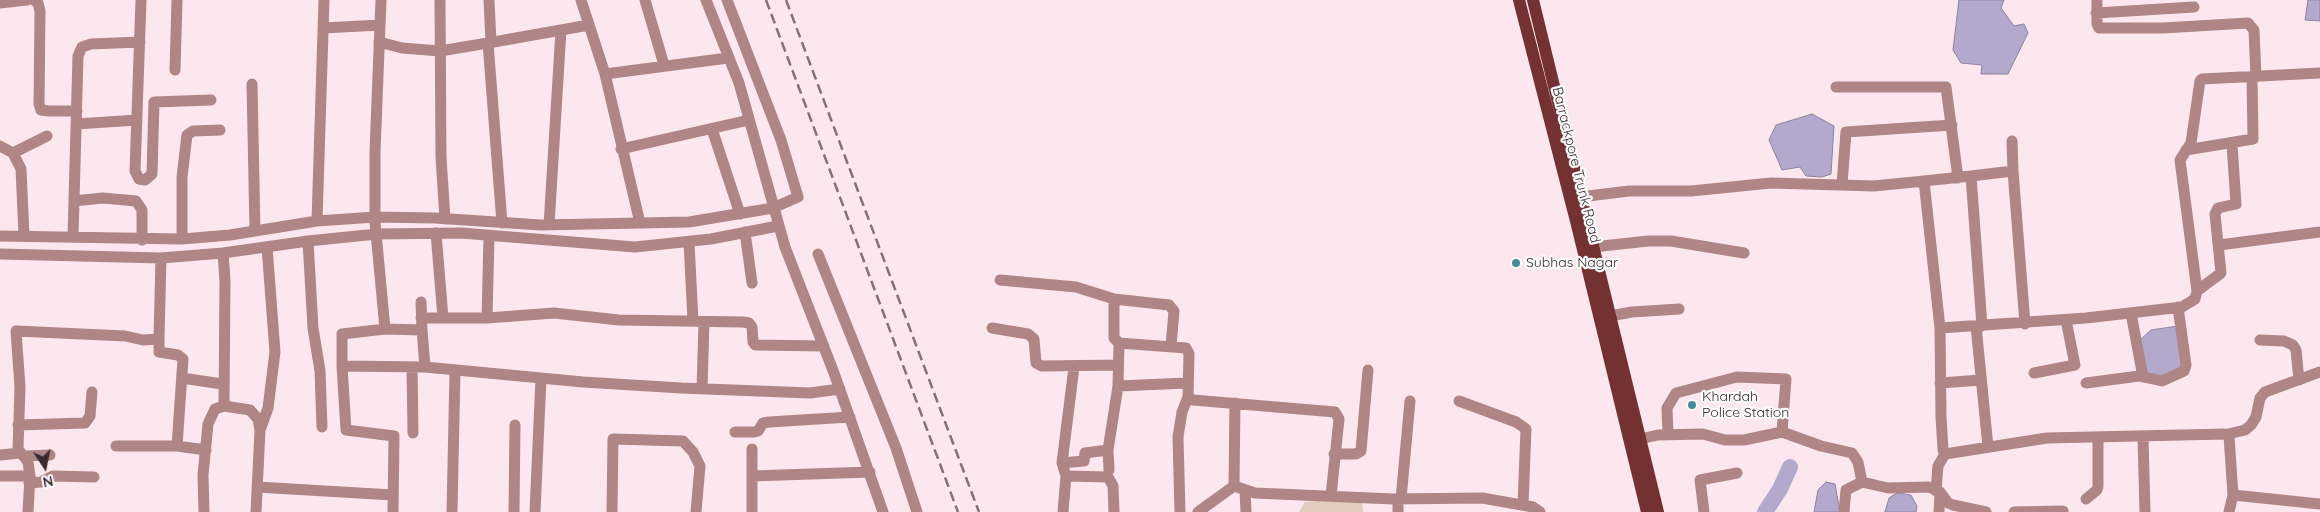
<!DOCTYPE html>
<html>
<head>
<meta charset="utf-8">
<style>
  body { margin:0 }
  #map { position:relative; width:2320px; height:512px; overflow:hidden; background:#fde7ef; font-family:Quicksand,sans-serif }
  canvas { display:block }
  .north { position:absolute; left:20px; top:442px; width:50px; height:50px; -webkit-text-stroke:4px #fbfbfb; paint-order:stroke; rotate:169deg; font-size:14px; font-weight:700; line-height:20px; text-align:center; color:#382a30 }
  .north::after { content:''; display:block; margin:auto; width:18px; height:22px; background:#382a30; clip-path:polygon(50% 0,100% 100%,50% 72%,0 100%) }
</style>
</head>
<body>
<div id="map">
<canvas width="2320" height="512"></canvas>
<div class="north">N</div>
</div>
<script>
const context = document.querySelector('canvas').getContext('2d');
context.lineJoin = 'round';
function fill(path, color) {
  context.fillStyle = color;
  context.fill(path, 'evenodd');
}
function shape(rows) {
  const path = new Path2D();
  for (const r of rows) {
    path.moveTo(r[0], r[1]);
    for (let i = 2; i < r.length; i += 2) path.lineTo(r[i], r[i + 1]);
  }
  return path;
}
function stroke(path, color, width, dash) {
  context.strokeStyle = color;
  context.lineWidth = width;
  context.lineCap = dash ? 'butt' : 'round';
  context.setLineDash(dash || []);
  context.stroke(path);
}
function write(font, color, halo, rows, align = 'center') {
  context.font = font + ' Quicksand,sans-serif';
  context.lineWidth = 4.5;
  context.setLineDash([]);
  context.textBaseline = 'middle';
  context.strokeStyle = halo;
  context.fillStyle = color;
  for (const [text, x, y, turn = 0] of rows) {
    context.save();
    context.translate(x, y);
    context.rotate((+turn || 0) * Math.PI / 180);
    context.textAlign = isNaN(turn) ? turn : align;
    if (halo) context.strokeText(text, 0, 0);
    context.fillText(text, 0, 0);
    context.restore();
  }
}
fill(shape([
  [1362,498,1363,512,1299,512,1305,502]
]), '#e3cbbe');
const water = shape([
  [1959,0,2004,0,2001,8,2014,26,2024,24,2028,33,2008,74,1981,74,1982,65,1961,63,1953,50,1959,0],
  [2308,0,2320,0,2320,21,2305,20,2308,0],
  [1812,114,1834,126,1831,174,1822,177,1806,176,1800,167,1782,170,1769,140,1776,125,1812,114],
  [2178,326,2182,368,2164,378,2146,373,2140,340,2151,330,2178,326],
  [1826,482,1835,484,1840,512,1814,512,1818,490,1826,482],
  [1897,493,1911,495,1917,506,1916,512,1885,512,1889,498,1897,493]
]);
fill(water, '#b2a9cd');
stroke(water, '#8d839e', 1);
stroke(shape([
  [1765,512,1780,489,1790,467]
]), '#b2a9cd', 16);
stroke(shape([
  [34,0,38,3,40,11,39,104,41,110,49,111,77,111],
  [141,0,135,171,139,179,145,180,152,174,154,102,211,100],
  [381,0,375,152,375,222,385,329,342,334,342,366,346,430,394,436,393,512],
  [440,0,441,157,445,219],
  [489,0,491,42],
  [581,0,605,74,640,223],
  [645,0,664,65],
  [706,0,739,83,785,247,834,373,883,512],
  [2097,0,2097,24,2099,28,2163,28,2248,23,2254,30,2256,77],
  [0,3,27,0],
  [2096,13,2194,7],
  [323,28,380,25],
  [379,42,402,48,440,51,488,43,502,223],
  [488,43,589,25],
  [175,70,177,0],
  [605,74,728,58],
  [252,84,255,231],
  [1836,87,1946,87,1958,178],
  [76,124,137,120],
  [712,129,740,214],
  [0,146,13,153,21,169,24,235],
  [621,149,749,120],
  [2186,150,2253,139,2252,77],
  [13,153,47,136],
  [2013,171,2025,324],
  [1971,176,2013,171,2012,141],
  [1924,181,1971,176,1982,326],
  [1842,184,1846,132,1952,125],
  [1580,197,1629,191,1691,191,1771,183,1874,186,1924,181,1940,328,1941,417,1943,450,1945,454,2047,438,2226,434,2229,436,2233,495,2320,504],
  [74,201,103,198,136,201,142,210,142,240],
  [317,221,324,0],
  [549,225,561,30],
  [745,232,752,283],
  [436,233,443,318],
  [0,236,182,239,230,235,317,221,375,217,435,218,541,225,689,222,773,208,798,197,781,140,727,0],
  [73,237,78,56,82,47,91,44,140,42],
  [182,239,182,177,187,135,193,131,220,130],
  [308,241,377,234,461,233,635,247,711,239,778,226],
  [689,242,693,321],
  [2219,245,2320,232],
  [1593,247,1648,241,1671,241,1744,253],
  [223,253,308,241,313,328,320,371,322,427],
  [0,254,161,258,159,339,143,340,125,336,16,331,20,387,18,449,28,462,30,476,28,512],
  [818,254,896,448,917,512],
  [161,258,223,253,225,281,224,406,215,409,208,424,203,475,204,512],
  [1000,280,1076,287,1114,299,1169,305,1174,311,1171,346],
  [2197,291,2221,273,2215,214,2218,208,2236,204,2232,144],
  [1114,299,1114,338,1119,343,1186,348,1189,354,1188,397,1193,400,1335,412,1339,419,1331,496],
  [2131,313,2143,377],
  [1610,316,1632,312,1679,309],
  [421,318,487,318,554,313,619,320,743,322,749,323,752,327,753,342,755,345,824,346],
  [487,318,489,236],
  [1976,326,1988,447],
  [992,328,1028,334,1034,339,1036,363,1042,366,1118,365],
  [1940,328,2086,318,2182,307,2195,299,2197,291,2180,160,2191,143,2200,81,2202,79,2320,73],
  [385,329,422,330,421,302],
  [422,330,425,367],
  [159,339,159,352,178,355,183,359,177,446],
  [2260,340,2284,341,2293,345,2296,350,2299,380],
  [342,366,425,367,583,382,681,388,810,393,840,389],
  [412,367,413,433],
  [2034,373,2075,365,2066,320],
  [182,378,222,384],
  [1940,383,1981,380],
  [2086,383,2139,376,2162,381,2184,371,2186,365,2178,307],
  [1118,386,1187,383],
  [702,389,704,322],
  [1459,401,1516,422,1526,429,1523,505],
  [1235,403,1234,486,1255,493,1393,499,1482,498,1533,507,1540,512],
  [224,406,250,410,258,419,260,430,256,512],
  [18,425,85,423,90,416,92,392],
  [260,430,268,408,275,352,267,247],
  [735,432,754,432,758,431,763,423,769,422,850,417],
  [2228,434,2245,430,2251,425,2256,417,2260,398,2265,392,2320,372],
  [1668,435,1667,408,1676,393,1737,377,1786,379,1782,432],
  [2143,437,2145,512],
  [1631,441,1658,435,1703,434,1725,440,1744,440,1782,432,1821,446,1852,453,1858,462,1862,482,1888,488,1929,487,1940,492,1948,503,1953,505,1986,512],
  [116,446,177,446,206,450],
  [752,449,752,512],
  [1108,450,1118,386,1119,343],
  [1334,454,1356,454,1361,451,1368,370],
  [0,455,20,453],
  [25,456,50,455],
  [1062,463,1084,461,1085,453,1108,450,1109,470],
  [0,476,30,476],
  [752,476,870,472],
  [1066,476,1108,477,1113,486,1114,512],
  [29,483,41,482,53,476,94,477],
  [257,487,393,495],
  [1245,490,1246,512],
  [1936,491,1938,466,1945,454],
  [1398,499,1398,512],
  [1401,499,1410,401],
  [2086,499,2097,490,2098,486,2098,437],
  [452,512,455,371],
  [514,512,515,425],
  [535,512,541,378],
  [612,512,613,439,683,441,693,452,700,466,696,512],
  [1063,512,1066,476,1062,463,1074,367],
  [1180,512,1178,437,1182,412,1188,397],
  [1198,512,1234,486],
  [1704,512,1700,480,1737,473],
  [1844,512,1846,490,1862,482],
  [1939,512,1940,492],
  [2014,512,2063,511],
  [2229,512,2233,495]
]), '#af8685', 11);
stroke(shape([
  [1519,0,1576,221,1647,512],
  [1533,0,1658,512]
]), '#733131', 12);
stroke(shape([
  [766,0,958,512],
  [786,0,979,512]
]), '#827178', 2.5, [10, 5]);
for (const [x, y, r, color] of [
  [1516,263,5,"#468b98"],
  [1692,405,5,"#468b98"]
]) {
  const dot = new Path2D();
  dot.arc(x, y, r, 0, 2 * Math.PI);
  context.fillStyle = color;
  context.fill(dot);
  stroke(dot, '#fbfbfb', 2);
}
write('14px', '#382a30', '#fbfbfb', [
  ["Barrackpore Trunk Road",1576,165,76]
]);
write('14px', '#382a30', '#fbfbfb', [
  ["Subhas Nagar",1526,263],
  ["Khardah",1702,397],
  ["Police Station",1702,413]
], 'left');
</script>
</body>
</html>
